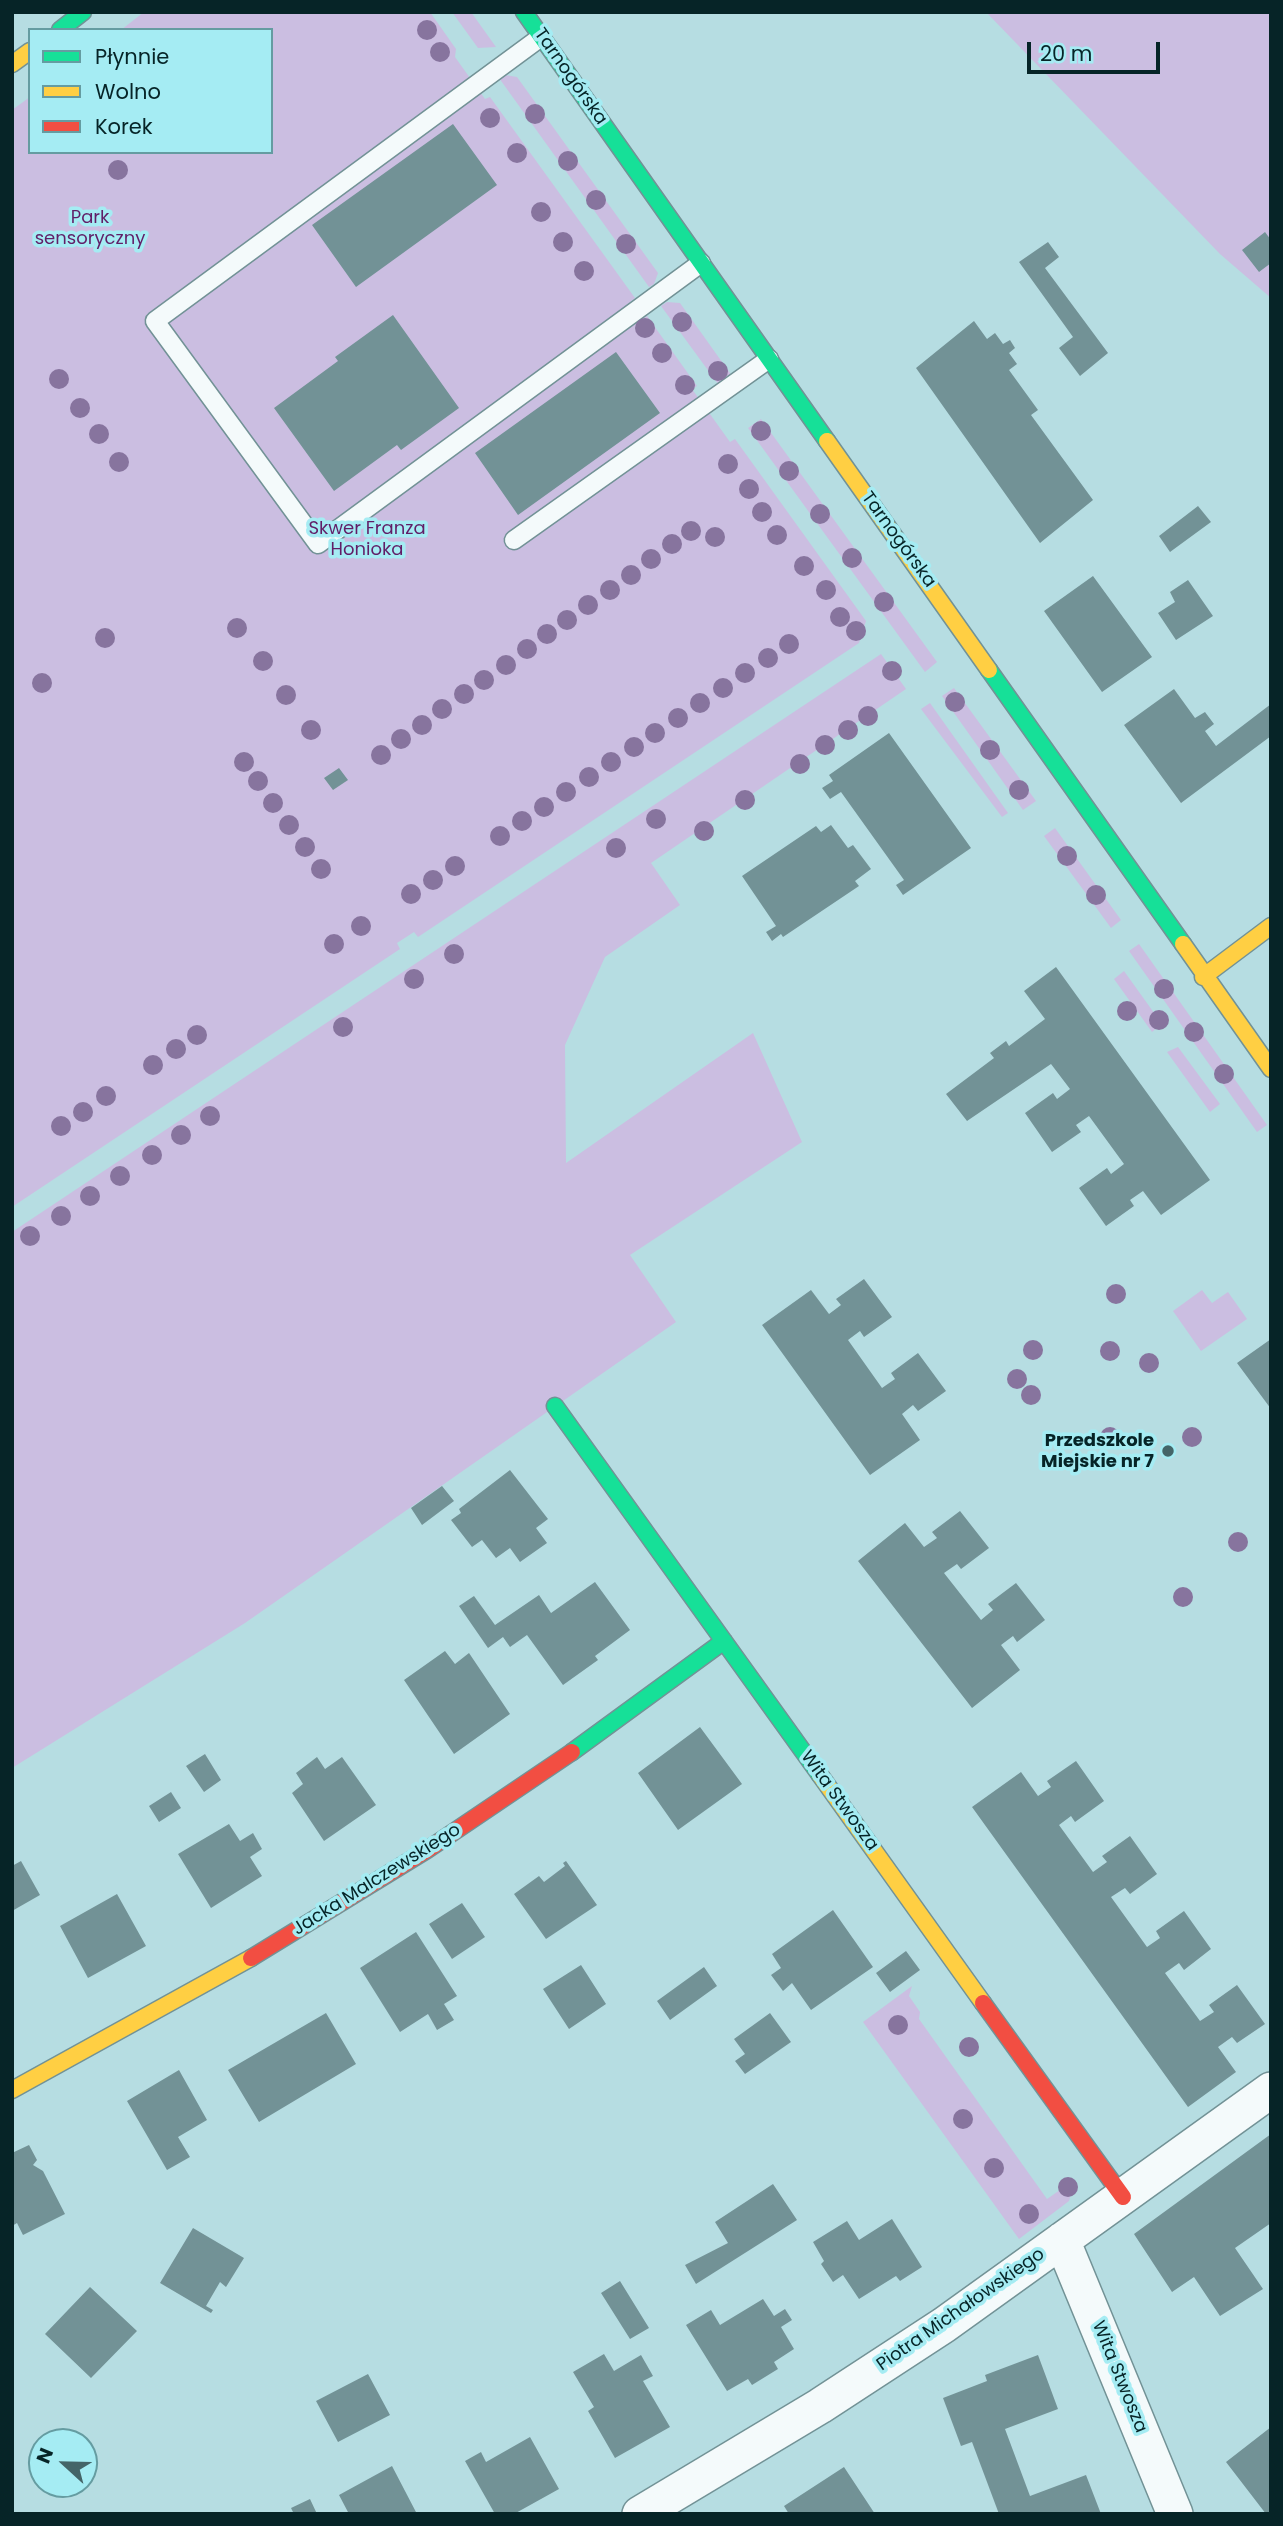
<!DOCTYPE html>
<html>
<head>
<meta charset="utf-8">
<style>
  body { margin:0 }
  #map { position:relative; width:1283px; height:2526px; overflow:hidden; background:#b6dde2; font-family:Poppins,sans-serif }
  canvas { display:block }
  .frame { position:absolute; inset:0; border:14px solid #062427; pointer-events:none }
  .legend { position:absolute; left:28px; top:28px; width:245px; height:126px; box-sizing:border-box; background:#a5ecf3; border:2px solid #659ca1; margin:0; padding:9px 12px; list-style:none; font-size:21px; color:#062427 }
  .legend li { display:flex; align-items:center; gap:14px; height:35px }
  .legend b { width:35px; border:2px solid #659ca1 }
  .north { position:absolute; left:28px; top:2428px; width:70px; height:70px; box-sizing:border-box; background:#a5ecf3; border:2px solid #659ca1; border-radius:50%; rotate:292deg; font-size:19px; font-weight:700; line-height:28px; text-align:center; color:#062427 }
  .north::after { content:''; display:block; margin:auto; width:24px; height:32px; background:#446568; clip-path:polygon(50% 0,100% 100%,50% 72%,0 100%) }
  .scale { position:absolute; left:1027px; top:42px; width:133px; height:32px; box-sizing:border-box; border:4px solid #062427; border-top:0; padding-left:9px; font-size:21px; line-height:24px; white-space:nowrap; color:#062427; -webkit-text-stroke:5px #a5ecf3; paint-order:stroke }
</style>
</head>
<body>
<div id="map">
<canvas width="1283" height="2526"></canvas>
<div class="frame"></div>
<ul class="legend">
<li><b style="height:9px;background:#16e098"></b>Płynnie</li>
<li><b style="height:9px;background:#ffcf43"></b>Wolno</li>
<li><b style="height:9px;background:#f24e42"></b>Korek</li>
</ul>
<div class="north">N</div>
<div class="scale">20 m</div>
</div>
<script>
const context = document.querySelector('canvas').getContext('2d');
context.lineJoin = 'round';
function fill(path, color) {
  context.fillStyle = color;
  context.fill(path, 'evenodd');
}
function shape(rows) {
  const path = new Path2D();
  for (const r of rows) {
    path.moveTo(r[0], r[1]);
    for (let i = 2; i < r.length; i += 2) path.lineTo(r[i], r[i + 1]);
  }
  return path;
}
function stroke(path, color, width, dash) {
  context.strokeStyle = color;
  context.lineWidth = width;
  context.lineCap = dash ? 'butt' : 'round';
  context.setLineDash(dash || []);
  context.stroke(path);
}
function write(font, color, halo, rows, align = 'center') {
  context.font = font + ' Poppins,sans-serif';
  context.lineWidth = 7;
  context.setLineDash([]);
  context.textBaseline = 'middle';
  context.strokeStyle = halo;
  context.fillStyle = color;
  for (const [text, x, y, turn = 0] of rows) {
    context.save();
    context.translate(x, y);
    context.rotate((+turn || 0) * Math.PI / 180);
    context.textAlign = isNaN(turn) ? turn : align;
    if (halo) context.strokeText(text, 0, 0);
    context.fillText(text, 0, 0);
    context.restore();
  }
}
fill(shape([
  [144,12,430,12,456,49,455,57,485,99,490,97,635,298,630,302,642,319,647,316,697,386,692,389,730,442,735,439,866,621,859,643,418,937,414,932,397,943,400,949,12,1207,12,110,30,97,30,152,271,152,271,30,121,30],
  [452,12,471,12,496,47,478,48],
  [986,12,1271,12,1271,298,1220,254],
  [505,75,517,77,658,273,654,284,649,287,499,78],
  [667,302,680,303,732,376,718,384,661,306],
  [761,419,937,662,925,672,748,428],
  [881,654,906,689,651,863,680,905,605,957,565,1045,566,1163,753,1033,802,1142,630,1255,676,1322,245,1623,12,1768,12,1232],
  [954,688,1036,801,1023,810,942,696],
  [930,703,1008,813,1002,817,921,709],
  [1055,828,1121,920,1111,928,1044,836],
  [1139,944,1267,1125,1257,1132,1129,951],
  [1124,971,1162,1024,1152,1032,1114,979],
  [1178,1047,1220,1104,1210,1112,1167,1052],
  [1202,1290,1212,1303,1228,1292,1247,1319,1201,1351,1173,1311],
  [912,1986,909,1996,920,2012,919,2019,1047,2199,1070,2183,1073,2187,1069,2201,1019,2239,863,2022]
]), '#cbbee1');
fill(shape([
  [453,124,497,185,356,287,312,225],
  [1265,232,1271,240,1271,263,1259,272,1242,250],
  [1048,242,1059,257,1045,268,1108,353,1080,376,1059,348,1073,337,1019,262],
  [393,315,459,408,401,450,397,445,334,491,274,408,338,361,335,357],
  [974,321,987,339,995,333,1003,344,1010,340,1015,348,1009,353,1017,364,1009,370,1038,410,1031,415,1093,500,1040,543,916,368],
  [616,352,660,413,518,515,475,453],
  [1198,506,1211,522,1170,552,1159,536],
  [1093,576,1152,657,1102,692,1044,611],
  [1188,580,1213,616,1176,640,1158,613,1175,602,1170,592],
  [1174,689,1195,718,1205,712,1214,724,1205,731,1216,746,1271,704,1271,736,1181,803,1124,725],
  [889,733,971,848,903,895,896,885,904,880,841,792,830,799,822,788,833,781,829,775],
  [339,768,348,780,333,790,324,778],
  [831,825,848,848,853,845,871,869,855,881,859,886,783,937,781,934,772,941,766,932,776,926,742,876,816,826,821,832],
  [1056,967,1210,1180,1161,1215,1143,1191,1130,1200,1134,1206,1106,1226,1079,1188,1107,1168,1111,1174,1124,1164,1089,1116,1076,1125,1081,1132,1052,1152,1025,1113,1053,1093,1057,1099,1070,1089,1051,1064,967,1121,946,1094,994,1058,990,1053,1006,1041,1009,1046,1045,1019,1024,991],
  [864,1279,892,1317,864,1337,860,1331,848,1340,882,1388,895,1379,891,1373,918,1353,946,1391,918,1411,913,1405,902,1414,920,1440,870,1475,762,1325,811,1290,829,1314,841,1305,836,1299],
  [1271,1339,1271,1409,1237,1363],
  [510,1470,548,1519,536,1528,547,1543,520,1562,510,1548,496,1558,482,1540,472,1547,451,1520,461,1513,459,1509],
  [442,1486,454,1501,422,1525,411,1508],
  [960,1511,989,1548,961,1569,957,1564,944,1573,981,1620,993,1610,988,1604,1016,1583,1045,1620,1017,1642,1013,1636,1001,1645,1020,1670,972,1708,858,1561,905,1523,924,1547,937,1538,932,1532],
  [595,1582,630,1630,595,1656,598,1660,563,1685,527,1635,510,1647,503,1637,488,1648,459,1606,474,1596,495,1625,539,1595,551,1613],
  [445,1651,455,1664,469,1653,510,1714,454,1754,404,1680],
  [700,1727,742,1784,678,1830,638,1773],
  [205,1754,221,1780,204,1792,186,1766],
  [317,1757,325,1769,342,1757,376,1805,324,1841,292,1793,303,1784,296,1773],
  [1076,1761,1104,1801,1075,1822,1071,1816,1059,1825,1093,1872,1107,1862,1102,1856,1130,1836,1157,1874,1130,1894,1125,1888,1111,1897,1147,1947,1160,1938,1156,1931,1184,1911,1211,1949,1184,1970,1179,1963,1165,1973,1200,2021,1214,2012,1209,2005,1237,1985,1265,2024,1237,2043,1232,2037,1218,2047,1236,2072,1188,2107,972,1807,1021,1772,1038,1796,1051,1787,1047,1781],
  [171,1792,181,1808,159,1822,149,1806],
  [229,1824,240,1841,253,1833,262,1849,250,1857,262,1876,211,1908,178,1854],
  [21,1861,40,1895,12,1911,12,1866],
  [566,1861,597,1905,546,1939,514,1894,539,1876,544,1882,565,1866,563,1863],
  [117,1894,146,1946,88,1978,60,1926],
  [462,1903,485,1937,452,1959,429,1924],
  [833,1910,873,1967,811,2010,792,1983,783,1991,771,1975,781,1968,772,1954],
  [416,1932,457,1996,444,2004,454,2020,437,2030,428,2014,400,2032,360,1968],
  [906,1951,920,1970,890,1992,876,1973],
  [581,1965,606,2004,569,2029,543,1989],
  [704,1967,717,1986,670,2020,657,2001],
  [326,2013,356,2064,259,2122,228,2070],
  [770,2013,791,2042,745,2074,735,2061,745,2054,734,2039],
  [179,2070,207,2120,178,2137,190,2157,167,2170,127,2101],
  [1271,2134,1271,2223,1235,2248,1263,2289,1220,2316,1194,2277,1172,2292,1134,2234],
  [29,2145,37,2160,33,2165,43,2171,65,2214,23,2235,17,2223,12,2226,12,2153],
  [773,2184,797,2220,696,2284,685,2265,728,2243,715,2222],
  [892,2219,922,2267,900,2281,896,2276,859,2299,843,2275,833,2282,821,2264,824,2261,813,2242,847,2221,859,2240],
  [193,2228,244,2258,226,2287,220,2282,206,2306,213,2310,211,2313,160,2283],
  [620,2281,649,2328,630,2339,601,2293],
  [90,2287,137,2331,91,2378,45,2334],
  [763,2299,774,2316,785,2309,792,2320,781,2327,794,2349,774,2362,778,2369,752,2385,748,2379,727,2391,686,2325,711,2310,720,2325],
  [604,2354,614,2371,641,2355,653,2376,643,2381,670,2427,615,2458,588,2411,594,2407,573,2372],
  [1038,2355,1058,2409,1005,2429,1030,2496,1086,2475,1101,2514,999,2514,972,2442,961,2446,943,2398,987,2381,985,2375],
  [368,2374,390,2415,338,2442,316,2401],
  [1271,2427,1271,2514,1266,2514,1226,2462],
  [530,2437,559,2489,514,2514,495,2514,465,2461,481,2452,486,2462],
  [392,2466,417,2514,349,2514,339,2495],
  [844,2467,875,2514,789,2514,784,2506],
  [310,2499,317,2514,294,2514,291,2508]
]), '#729296');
const lane = shape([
  [541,37,155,321,318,544,701,263],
  [514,540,769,359]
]);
const street = shape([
  [1062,2240,1175,2514],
  [640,2514,820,2406,944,2325,1271,2090]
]);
const fast = shape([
  [524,12,827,441],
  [60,30,83,12],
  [989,670,1183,944],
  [555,1406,820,1775],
  [572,1752,724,1641]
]);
const slow = shape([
  [12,64,30,51],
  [827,441,989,670],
  [1183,944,1271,1069],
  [1203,977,1271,926],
  [820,1775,983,2003],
  [12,2090,251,1958]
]);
const jam = shape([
  [251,1958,427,1850,572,1752],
  [983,2003,1123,2197]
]);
stroke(lane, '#729296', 21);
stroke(street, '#729296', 38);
stroke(fast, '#729296', 19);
stroke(slow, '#729296', 19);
stroke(jam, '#729296', 19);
stroke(lane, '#f4fafb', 18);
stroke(street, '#f4fafb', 35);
stroke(fast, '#16e098', 16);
stroke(slow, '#ffcf43', 16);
stroke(jam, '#f24e42', 16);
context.fillStyle = '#87749e';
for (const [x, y] of [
  [427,30],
  [440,52],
  [535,114],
  [490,118],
  [517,153],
  [568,161],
  [118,170],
  [596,200],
  [541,212],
  [563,242],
  [626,244],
  [584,271],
  [682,322],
  [645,328],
  [662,353],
  [718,371],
  [59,379],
  [685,385],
  [80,408],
  [761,431],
  [99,434],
  [119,462],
  [728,464],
  [789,471],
  [749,489],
  [762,512],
  [820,514],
  [691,531],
  [777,535],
  [715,537],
  [672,544],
  [852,558],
  [651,559],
  [804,566],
  [631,575],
  [610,590],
  [826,590],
  [884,602],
  [588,605],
  [840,617],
  [567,620],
  [237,628],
  [856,631],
  [547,634],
  [105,638],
  [789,644],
  [527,649],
  [768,658],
  [263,661],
  [506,665],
  [892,671],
  [745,673],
  [484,680],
  [42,683],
  [723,688],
  [464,694],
  [286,695],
  [955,702],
  [700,703],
  [442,709],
  [868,716],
  [678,718],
  [422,725],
  [311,730],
  [848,730],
  [655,733],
  [401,739],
  [825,745],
  [634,747],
  [990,750],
  [381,755],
  [244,762],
  [611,762],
  [800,764],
  [589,777],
  [258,781],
  [1019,790],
  [566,792],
  [745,800],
  [273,803],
  [544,807],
  [656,819],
  [522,821],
  [289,825],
  [704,831],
  [500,836],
  [305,847],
  [616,848],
  [1067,856],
  [455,866],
  [321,869],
  [433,880],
  [411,894],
  [1096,895],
  [361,926],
  [334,944],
  [454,954],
  [414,979],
  [1164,989],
  [1127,1011],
  [1159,1020],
  [343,1027],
  [1194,1032],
  [197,1035],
  [176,1049],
  [153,1065],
  [1224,1074],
  [106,1096],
  [83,1112],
  [210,1116],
  [61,1126],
  [181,1135],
  [152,1155],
  [120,1176],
  [90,1196],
  [61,1216],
  [30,1236],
  [1116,1294],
  [1033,1350],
  [1110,1351],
  [1149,1363],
  [1017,1379],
  [1031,1395],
  [1110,1437],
  [1192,1437],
  [1238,1542],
  [1183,1597],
  [898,2025],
  [969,2047],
  [963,2119],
  [994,2168],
  [1068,2187],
  [1029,2214]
]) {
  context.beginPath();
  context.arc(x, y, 10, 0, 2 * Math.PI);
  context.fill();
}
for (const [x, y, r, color] of [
  [1168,1451,7,"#446568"]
]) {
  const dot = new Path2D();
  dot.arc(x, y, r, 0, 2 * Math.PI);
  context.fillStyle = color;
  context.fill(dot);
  stroke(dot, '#a5ecf3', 2.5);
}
write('18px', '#062427', '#a5ecf3', [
  ["Tarnogórska",570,77,55],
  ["Tarnogórska",898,540,54],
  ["Wita Stwosza",839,1801,54],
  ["Jacka Malczewskiego",377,1880,-32],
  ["Piotra Michałowskiego",961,2310,-35],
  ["Wita Stwosza",1119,2377,68]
]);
write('18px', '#611e67', '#a5ecf3', [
  ["Park",90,218],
  ["sensoryczny",90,239],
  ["Skwer Franza",367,529],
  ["Honioka",367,550]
]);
write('bold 18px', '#062427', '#a5ecf3', [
  ["Przedszkole",1154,1441],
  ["Miejskie nr 7",1154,1462]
], 'right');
</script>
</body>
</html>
